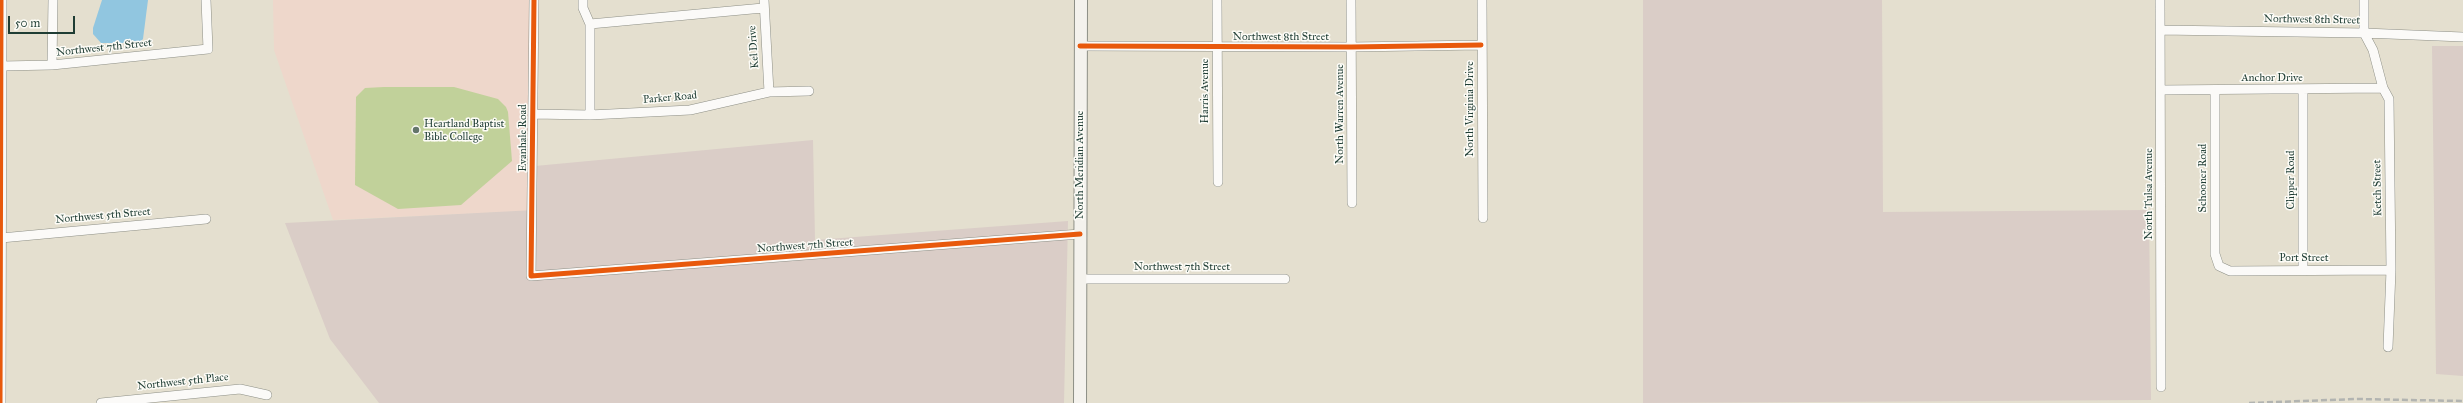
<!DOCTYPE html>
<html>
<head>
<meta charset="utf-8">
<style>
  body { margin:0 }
  #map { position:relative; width:2463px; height:403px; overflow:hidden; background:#e4dfcf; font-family:"IM FELL Great Primer",serif }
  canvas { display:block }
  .scale { position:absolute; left:8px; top:16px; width:67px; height:18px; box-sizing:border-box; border:2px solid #1f3d34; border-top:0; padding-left:5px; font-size:12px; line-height:14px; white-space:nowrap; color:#1f3d34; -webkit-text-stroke:3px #fdfcf7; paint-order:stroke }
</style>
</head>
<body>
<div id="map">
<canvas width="2463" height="403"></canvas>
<div class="scale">50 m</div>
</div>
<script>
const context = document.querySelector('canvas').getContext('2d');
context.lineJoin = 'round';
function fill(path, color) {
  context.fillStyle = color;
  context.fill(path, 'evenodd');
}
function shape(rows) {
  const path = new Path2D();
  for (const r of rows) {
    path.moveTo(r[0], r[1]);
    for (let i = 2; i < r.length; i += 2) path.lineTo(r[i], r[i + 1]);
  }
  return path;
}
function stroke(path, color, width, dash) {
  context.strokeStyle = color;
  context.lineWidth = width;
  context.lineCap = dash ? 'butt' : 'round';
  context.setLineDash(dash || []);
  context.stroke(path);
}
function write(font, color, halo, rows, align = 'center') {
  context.font = font + ' "IM FELL Great Primer",serif';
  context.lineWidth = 3;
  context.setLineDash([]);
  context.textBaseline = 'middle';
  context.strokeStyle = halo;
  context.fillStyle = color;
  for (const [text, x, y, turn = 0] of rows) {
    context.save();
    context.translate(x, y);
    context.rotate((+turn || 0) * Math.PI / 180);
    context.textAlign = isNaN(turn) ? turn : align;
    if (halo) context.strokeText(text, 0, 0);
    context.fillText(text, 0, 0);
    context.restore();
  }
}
fill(shape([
  [273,0,531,0,528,211,333,220,274,50]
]), '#eed7cb');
fill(shape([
  [1643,0,1882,0,1883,212,2149,210,2151,400,1643,403],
  [2432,46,2463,46,2463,376,2436,374],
  [813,140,815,240,1068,221,1064,403,379,403,330,339,285,223,535,210,535,166]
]), '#dacdc7');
fill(shape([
  [384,87,454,87,498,99,506,107,508,112,512,161,461,205,398,209,355,185,356,97,365,88]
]), '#c1d19a');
fill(shape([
  [102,0,148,0,143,39,139,43,101,43,93,34,93,28]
]), '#91c6e0');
const minor = shape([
  [534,0,531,276,1080,234],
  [583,0,583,8,590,24,590,115],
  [764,0,769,92],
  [1217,0,1218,182],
  [1351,0,1352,203],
  [1482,0,1483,218],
  [2160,0,2161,387],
  [2364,0,2364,33,2373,50,2383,88,2389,99,2391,270,2388,347],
  [590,24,763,8],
  [2160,30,2364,33,2463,37],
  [1080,46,1351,47,1481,45],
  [52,65,53,0],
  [2,66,52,65,208,49,206,0],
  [2161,90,2383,88],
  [2215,90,2215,254,2219,266,2230,271,2391,270],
  [2303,90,2303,270],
  [533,114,590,115,690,110,769,92,809,91],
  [1,238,206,219],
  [1080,279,1285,279],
  [101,403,240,389,267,395]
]);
const tertiary = shape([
  [0,403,1,0]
]);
const secondary = shape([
  [1080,403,1081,0]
]);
stroke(minor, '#8d8f86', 10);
stroke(tertiary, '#8d8f86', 12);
stroke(secondary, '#8d8f86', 14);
stroke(minor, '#fbfaf8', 9);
stroke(tertiary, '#fbfaf8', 11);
stroke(secondary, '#f4f2ed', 12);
stroke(shape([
  [2249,403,2357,399,2463,401]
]), '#b2b4b1', 2.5, [6, 3]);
stroke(shape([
  [534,0,531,276,1080,234],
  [1080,46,1351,47,1481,45],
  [0,403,1,0]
]), '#e8590c', 5);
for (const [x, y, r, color] of [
  [416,130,4,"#64766a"]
]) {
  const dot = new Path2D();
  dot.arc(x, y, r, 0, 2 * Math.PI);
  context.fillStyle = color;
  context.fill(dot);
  stroke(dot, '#fdfcf7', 1.5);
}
write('11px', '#1f3d34', '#fdfcf7', [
  ["Northwest 8th Street",2312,20,1],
  ["Northwest 8th Street",1281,37],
  ["Kel Drive",754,47,-94],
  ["Northwest 7th Street",104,48,-6],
  ["Anchor Drive",2272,78],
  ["Harris Avenue",1205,91,-90],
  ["Parker Road",670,98,-5],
  ["North Virginia Drive",1470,109,-90],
  ["North Warren Avenue",1340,114,-90],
  ["Evanhale Road",523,138,-90],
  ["North Meridian Avenue",1080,165,-90],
  ["Schooner Road",2203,178,-90],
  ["Clipper Road",2291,180,-90],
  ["Ketch Street",2378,188,-91],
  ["North Tulsa Avenue",2149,194,-90],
  ["Northwest 5th Street",103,216,-5],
  ["Northwest 7th Street",805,246,-4],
  ["Port Street",2304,258],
  ["Northwest 7th Street",1182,267],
  ["Northwest 5th Place",183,382,-6]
]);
write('11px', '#1f3d34', '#fdfcf7', [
  ["Heartland Baptist",424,124],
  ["Bible College",424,137]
], 'left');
</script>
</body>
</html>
